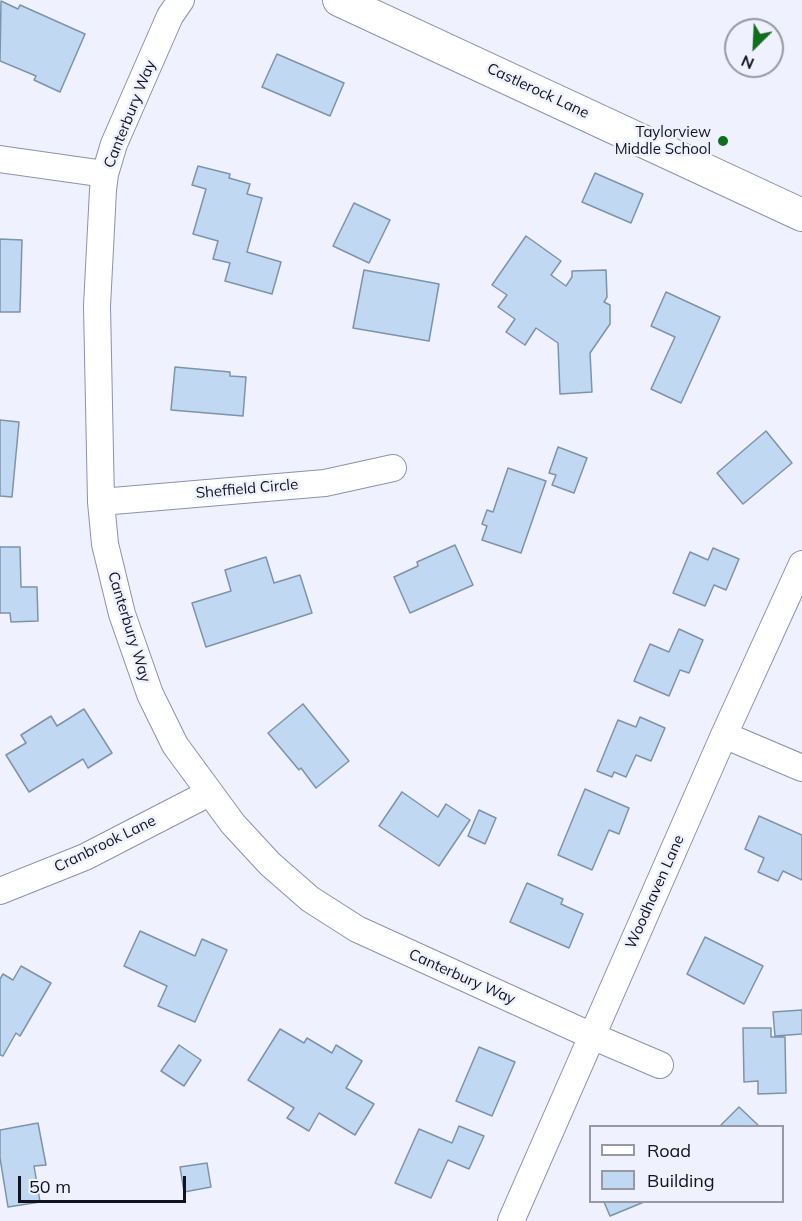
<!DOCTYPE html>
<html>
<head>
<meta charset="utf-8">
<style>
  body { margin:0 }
  #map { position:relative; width:802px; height:1221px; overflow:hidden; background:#eff1fe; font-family:Mulish,sans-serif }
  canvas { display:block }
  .legend { position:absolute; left:589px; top:1125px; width:195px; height:78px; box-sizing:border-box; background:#eff1fe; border:2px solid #9798a4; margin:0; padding:8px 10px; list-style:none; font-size:18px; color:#12131e }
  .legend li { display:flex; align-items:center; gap:12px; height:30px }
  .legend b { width:30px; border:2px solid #9798a4 }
  .north { position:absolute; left:724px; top:18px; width:60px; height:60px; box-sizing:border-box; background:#eff1fe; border:2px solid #9798a4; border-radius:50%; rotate:204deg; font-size:16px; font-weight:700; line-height:24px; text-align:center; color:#12131e }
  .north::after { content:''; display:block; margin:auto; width:21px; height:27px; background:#106f1d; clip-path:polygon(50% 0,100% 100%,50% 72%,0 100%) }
  .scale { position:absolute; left:18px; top:1176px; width:168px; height:27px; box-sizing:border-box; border:3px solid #12131e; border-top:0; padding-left:8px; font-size:18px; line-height:21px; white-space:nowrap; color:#12131e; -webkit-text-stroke:4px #eff1fe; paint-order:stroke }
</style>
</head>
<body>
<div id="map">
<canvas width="802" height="1221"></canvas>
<ul class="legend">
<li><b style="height:8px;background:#fff"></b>Road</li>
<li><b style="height:16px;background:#c1d8f2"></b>Building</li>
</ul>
<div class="north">N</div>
<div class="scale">50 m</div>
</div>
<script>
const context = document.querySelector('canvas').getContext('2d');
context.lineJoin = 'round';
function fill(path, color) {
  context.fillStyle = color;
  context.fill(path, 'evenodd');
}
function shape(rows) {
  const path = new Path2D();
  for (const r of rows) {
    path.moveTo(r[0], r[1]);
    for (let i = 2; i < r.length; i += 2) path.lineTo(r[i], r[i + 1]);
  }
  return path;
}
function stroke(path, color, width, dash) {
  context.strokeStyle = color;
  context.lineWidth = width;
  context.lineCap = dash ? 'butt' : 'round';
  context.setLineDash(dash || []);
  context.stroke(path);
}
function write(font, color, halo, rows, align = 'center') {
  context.font = font + ' Mulish,sans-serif';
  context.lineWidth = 5;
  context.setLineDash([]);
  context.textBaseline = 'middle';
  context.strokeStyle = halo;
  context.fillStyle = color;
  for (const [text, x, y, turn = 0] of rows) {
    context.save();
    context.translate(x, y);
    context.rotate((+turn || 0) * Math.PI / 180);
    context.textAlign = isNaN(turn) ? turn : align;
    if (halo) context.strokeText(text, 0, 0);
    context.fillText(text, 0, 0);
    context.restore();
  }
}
const building = shape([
  [1,1,18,9,20,5,85,34,60,92,34,80,36,76,0,61,1,1],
  [277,54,344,83,330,116,262,87,277,54],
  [198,166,230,174,229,178,250,184,247,194,262,198,247,252,281,262,272,294,225,281,230,263,213,259,218,241,193,234,206,189,192,185,198,166],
  [595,173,643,194,631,223,582,202,595,173],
  [354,203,390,220,369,263,333,246,354,203],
  [526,236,561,261,551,275,566,286,572,277,572,271,606,270,607,297,604,302,610,305,610,324,590,353,592,392,560,394,558,343,536,328,525,345,506,332,515,319,498,307,507,295,492,285,526,236],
  [0,239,22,240,20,312,0,312,0,239],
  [364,270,439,284,429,341,353,328,364,270],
  [666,292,720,317,681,403,651,389,675,337,651,326,666,292],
  [175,367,230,372,230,376,246,377,243,416,171,410,175,367],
  [0,420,19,422,12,497,0,496,0,420],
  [766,431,792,463,743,504,717,473,766,431],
  [558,447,587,458,574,493,552,485,556,475,549,473,558,447],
  [508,468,546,481,521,553,482,540,487,526,482,524,487,510,493,512,508,468],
  [455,545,473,585,410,613,394,577,418,566,417,562,455,545],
  [0,547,20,547,21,587,37,587,38,621,11,622,10,613,0,613,0,547],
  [713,548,739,559,726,590,714,585,705,606,673,593,690,552,708,560,713,548],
  [266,557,274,583,300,575,312,613,206,647,192,603,231,591,225,570,266,557],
  [679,629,703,640,689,673,680,670,669,696,634,681,650,644,669,652,679,629],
  [303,704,349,761,316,788,301,768,299,770,268,733,303,704],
  [84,709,112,753,88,768,83,759,29,792,6,755,26,743,21,735,51,716,57,726,84,709],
  [640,717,665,728,651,761,636,755,626,777,614,772,612,777,597,771,618,720,636,727,640,717],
  [585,789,629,808,619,834,609,830,592,870,558,855,585,789],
  [402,792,438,817,446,804,470,820,439,866,379,826,402,792],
  [479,810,496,818,485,844,468,836,479,810],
  [759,816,802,835,802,880,783,871,778,881,758,872,764,858,745,849,759,816],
  [527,883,563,899,561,904,583,914,569,948,510,922,527,883],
  [140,931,195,956,202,939,227,950,195,1022,158,1006,167,986,124,966,140,931],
  [705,937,763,966,744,1004,687,974,705,937],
  [21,966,51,983,20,1036,16,1033,3,1056,0,1055,0,979,3,974,13,980,21,966],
  [802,1010,802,1034,775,1036,773,1012,802,1010],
  [743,1028,771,1028,771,1037,785,1037,786,1093,758,1094,758,1081,744,1082,743,1028],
  [280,1029,304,1043,307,1038,332,1053,336,1045,362,1061,346,1088,374,1104,355,1135,319,1113,309,1131,287,1118,294,1108,248,1080,280,1029],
  [179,1045,201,1060,184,1086,161,1071,179,1045],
  [479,1047,515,1062,492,1116,456,1101,479,1047],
  [739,1107,759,1126,720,1126,739,1107],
  [38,1123,46,1165,34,1166,40,1202,8,1207,0,1158,0,1130,38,1123],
  [459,1126,484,1136,469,1169,448,1160,431,1198,395,1183,419,1129,452,1143,459,1126],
  [207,1163,211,1187,184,1192,180,1167,207,1163],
  [604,1202,644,1202,610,1216,604,1202]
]);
fill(building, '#c1d8f2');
stroke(building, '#7d93ab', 1.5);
const minor = shape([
  [181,0,170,16,114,144,105,174,103,190,97,306,101,502,105,544,122,614,150,694,175,745,233,824,270,864,310,899,357,929,592,1036,660,1065],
  [0,159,105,174],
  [101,502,325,483,393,468],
  [724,735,802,768],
  [0,891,85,857,209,793],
  [511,1221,724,735,802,564]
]);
const tertiary = shape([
  [339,0,802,215]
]);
stroke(minor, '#8c91ae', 28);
stroke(tertiary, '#8c91ae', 34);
stroke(minor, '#fff', 26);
stroke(tertiary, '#fff', 32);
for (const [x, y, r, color] of [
  [723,141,6,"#106f1d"]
]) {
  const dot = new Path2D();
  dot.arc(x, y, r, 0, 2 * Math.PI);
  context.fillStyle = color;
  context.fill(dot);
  stroke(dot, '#eff1fe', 2);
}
write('15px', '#12131e', '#eff1fe', [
  ["Castlerock Lane",538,91,25],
  ["Canterbury Way",130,114,-68],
  ["Sheffield Circle",247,489,-5],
  ["Canterbury Way",129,627,73],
  ["Cranbrook Lane",105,844,-26],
  ["Woodhaven Lane",655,892,-66],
  ["Canterbury Way",462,977,24]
]);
write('15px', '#12131e', '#eff1fe', [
  ["Taylorview",711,132],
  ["Middle School",711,149]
], 'right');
</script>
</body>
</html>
